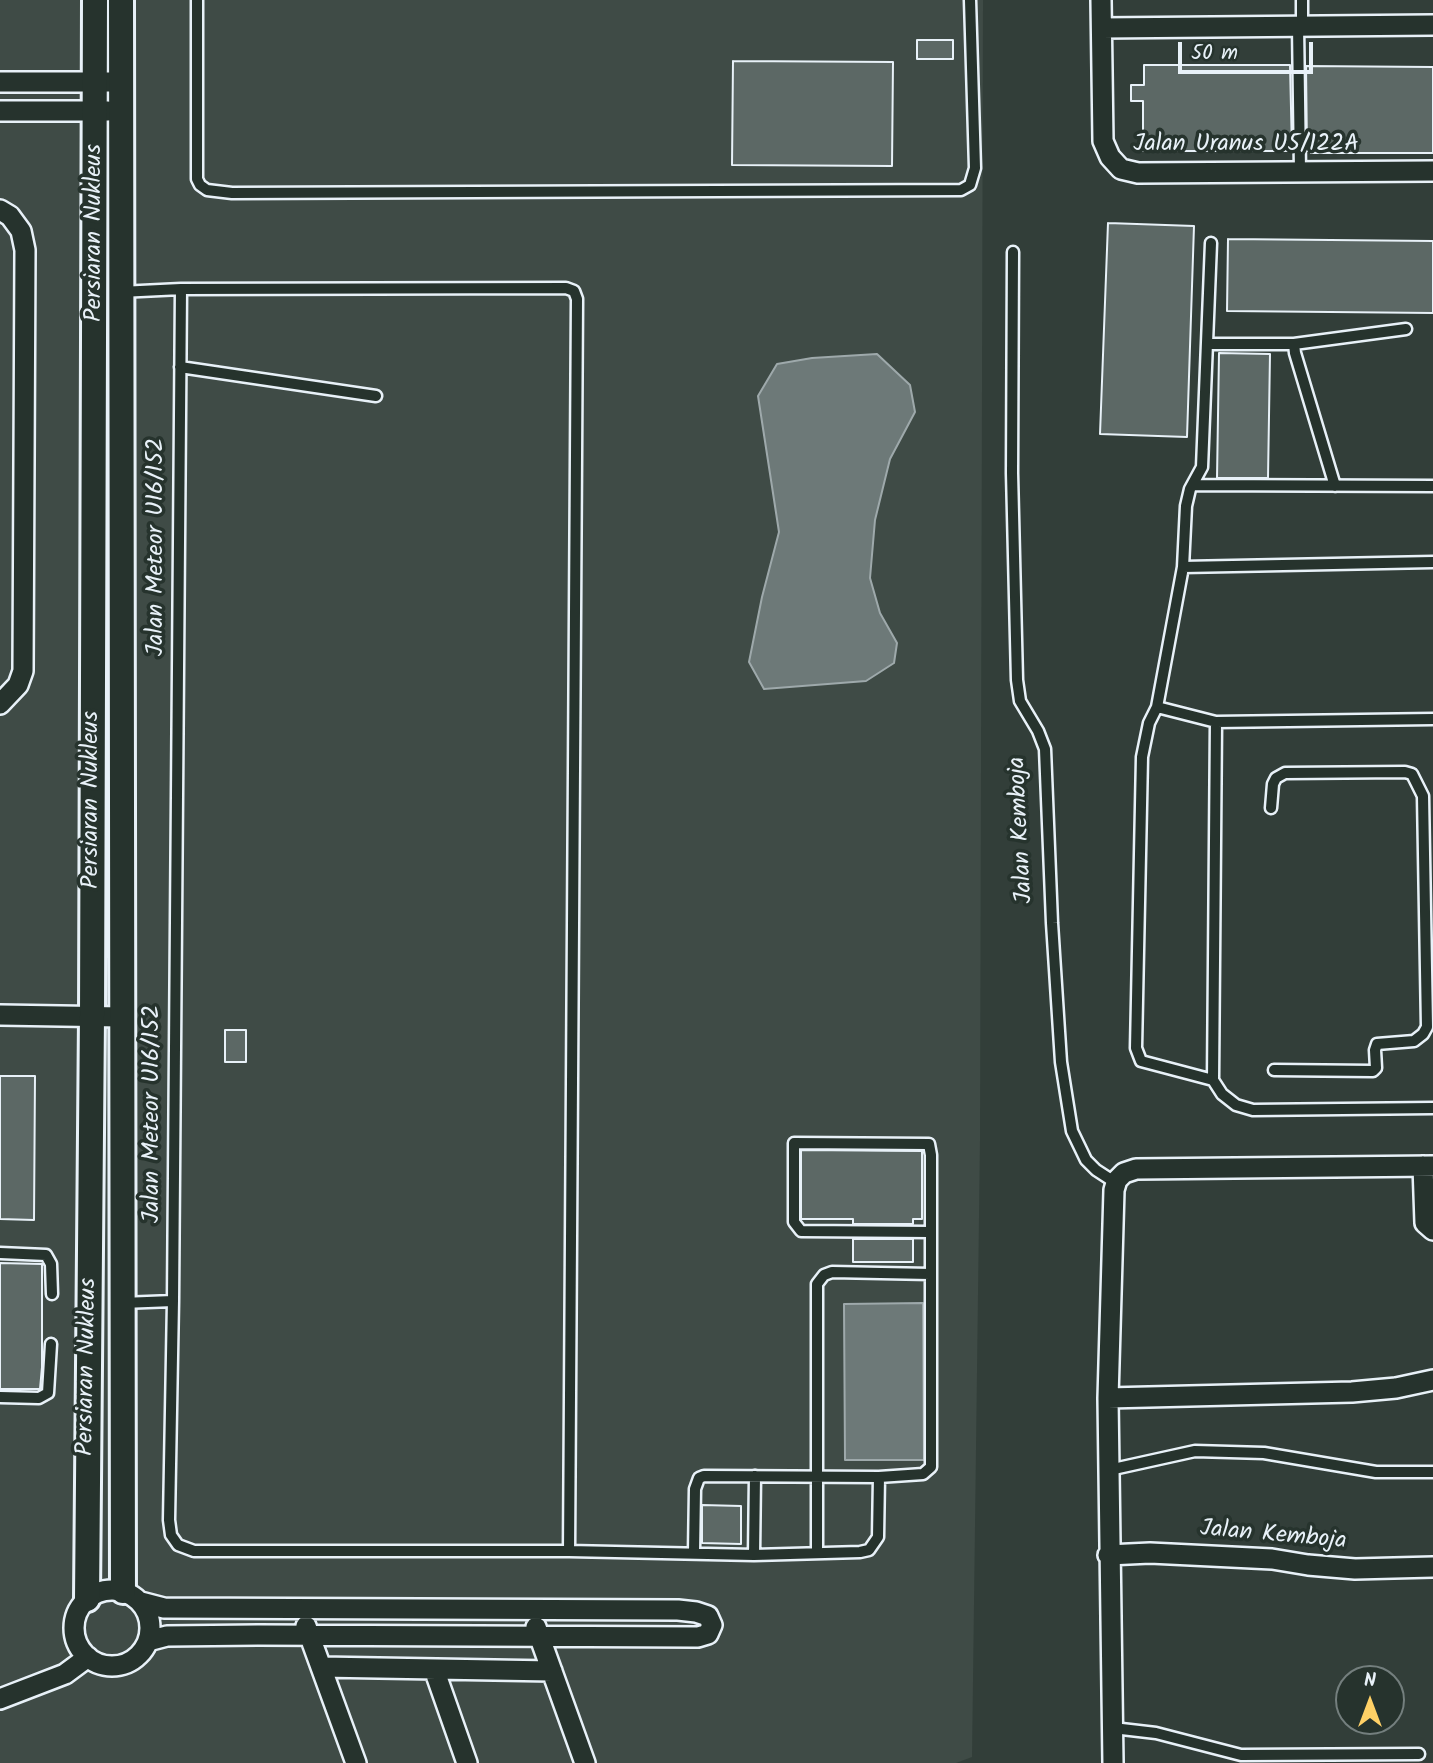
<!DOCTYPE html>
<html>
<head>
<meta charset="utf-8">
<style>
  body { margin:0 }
  #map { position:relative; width:1433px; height:1763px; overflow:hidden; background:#323e39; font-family:Kalam,sans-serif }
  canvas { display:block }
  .north { position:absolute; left:1335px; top:1665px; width:70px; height:70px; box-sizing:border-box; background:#26332d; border:2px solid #747f7e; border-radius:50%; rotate:0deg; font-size:19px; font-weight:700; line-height:28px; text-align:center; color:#e8f1f8 }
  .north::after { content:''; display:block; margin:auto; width:24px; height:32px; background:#ffd166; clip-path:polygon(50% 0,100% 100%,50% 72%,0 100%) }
  .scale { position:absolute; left:1178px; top:42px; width:135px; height:32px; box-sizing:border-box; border:4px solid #e8f1f8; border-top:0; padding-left:9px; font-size:21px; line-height:24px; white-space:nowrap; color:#e8f1f8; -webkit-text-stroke:5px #26332d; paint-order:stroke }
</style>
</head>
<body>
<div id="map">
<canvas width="1433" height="1763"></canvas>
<div class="north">N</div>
<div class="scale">50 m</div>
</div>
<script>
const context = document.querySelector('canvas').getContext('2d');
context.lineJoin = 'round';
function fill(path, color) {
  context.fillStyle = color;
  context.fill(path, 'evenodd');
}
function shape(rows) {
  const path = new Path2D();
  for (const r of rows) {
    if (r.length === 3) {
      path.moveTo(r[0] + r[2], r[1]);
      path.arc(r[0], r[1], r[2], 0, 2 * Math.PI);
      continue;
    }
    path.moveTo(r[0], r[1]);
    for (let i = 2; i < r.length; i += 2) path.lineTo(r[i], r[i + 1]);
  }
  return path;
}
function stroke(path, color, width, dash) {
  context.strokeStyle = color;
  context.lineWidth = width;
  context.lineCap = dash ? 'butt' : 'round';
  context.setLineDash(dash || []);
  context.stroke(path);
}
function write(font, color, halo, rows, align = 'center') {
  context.font = font + ' Kalam,sans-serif';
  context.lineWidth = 7;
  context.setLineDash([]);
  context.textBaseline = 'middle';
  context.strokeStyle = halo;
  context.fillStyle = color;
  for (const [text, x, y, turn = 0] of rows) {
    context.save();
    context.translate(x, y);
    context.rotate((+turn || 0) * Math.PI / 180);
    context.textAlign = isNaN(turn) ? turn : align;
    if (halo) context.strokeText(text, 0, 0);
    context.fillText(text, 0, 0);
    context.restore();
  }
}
fill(shape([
  [0,0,983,0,980,1139,972,1757,956,1763,0,1763]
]), '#3f4b46');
const water = shape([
  [877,354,910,385,915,412,890,459,875,520,870,578,880,613,897,643,894,663,866,681,764,689,749,662,762,597,779,532,758,396,777,364,812,358,877,354],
  [923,1303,924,1460,845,1460,844,1304,923,1303]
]);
fill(water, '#6d7978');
stroke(water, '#9ea9ab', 2);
const building = shape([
  [917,40,953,40,953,59,917,59,917,40],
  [733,61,893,62,892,166,732,165,733,61],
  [1144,65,1290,65,1292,151,1143,151,1143,101,1131,101,1131,85,1144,85,1144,65],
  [1306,66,1433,67,1433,153,1311,153,1311,150,1307,151,1306,66],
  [1108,223,1194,226,1187,437,1100,434,1108,223],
  [1228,239,1433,241,1433,313,1227,311,1228,239],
  [1219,353,1270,354,1268,478,1217,478,1219,353],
  [225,1030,246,1030,246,1062,225,1062,225,1030],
  [0,1076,35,1076,34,1220,0,1219,0,1076],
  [801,1150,922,1151,922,1219,913,1219,913,1224,853,1224,853,1219,801,1219,801,1150],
  [853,1239,913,1239,913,1262,853,1262,853,1239],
  [0,1263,42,1264,42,1367,40,1389,0,1389,0,1263],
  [702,1505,741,1506,741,1544,702,1543,702,1505]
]);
fill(building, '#5c6865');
stroke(building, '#e8f1f8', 2);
const service = shape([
  [197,0,197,179,200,185,207,190,232,193,961,190,970,185,975,168,970,0],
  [1302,0,1302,26],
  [1298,26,1300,171],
  [1013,252,1012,473,1017,680,1020,701,1038,731,1045,749,1052,923,1061,1062,1072,1131,1086,1160,1096,1170,1116,1183],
  [181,289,173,1301,169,1520,171,1535,178,1545,194,1551,569,1551,754,1555,860,1552,869,1550,878,1537,879,1477],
  [120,292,181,289,566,288,574,291,577,299,569,1551],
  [1207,344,1294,344,1406,329],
  [1294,344,1295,353,1335,486],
  [180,367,376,396],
  [1193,485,1433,486],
  [1183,567,1433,562],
  [1157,707,1183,567,1186,506,1190,489,1202,467,1211,243],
  [1216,722,1213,1080,1222,1094,1236,1105,1253,1110,1433,1108],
  [1271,808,1273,784,1276,778,1285,773,1405,772,1412,774,1423,796,1427,1027,1423,1034,1414,1041,1377,1044,1375,1050,1376,1068,1373,1071,1274,1070],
  [1213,1080,1141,1061,1136,1048,1142,757,1149,723,1157,707,1216,722,1433,719],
  [0,1253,46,1255,51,1264,52,1294],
  [122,1303,173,1301],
  [0,1397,39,1398,48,1393,51,1344],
  [1109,1470,1195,1451,1264,1453,1376,1472,1433,1472],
  [694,1552,695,1489,699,1478,704,1476,879,1477,923,1474,931,1467,931,1155,929,1144,794,1143,794,1222,801,1231,930,1232],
  [817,1553,817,1284,824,1275,832,1272,930,1274],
  [754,1555,755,1476],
  [1113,1728,1156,1733,1241,1755,1419,1754]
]);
const minor = shape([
  [1101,0,1103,141,1110,157,1121,169,1138,173,1433,171],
  [1102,28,1433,25],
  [0,82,120,82],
  [0,111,108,111],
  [0,210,10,216,21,231,25,250,23,671,18,685,0,704],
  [0,1015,122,1017],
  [1423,1166,1425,1223,1433,1230],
  [1108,1398,1352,1392,1396,1388,1433,1380],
  [1108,1555,1150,1553,1272,1559,1308,1565,1355,1569,1433,1567],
  [112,1628,38],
  [141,1602,164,1608,678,1610,696,1612,708,1616,712,1625,708,1634,698,1637,258,1635,167,1636,148,1641],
  [306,1626,356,1763],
  [536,1627,585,1763],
  [321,1667,552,1671],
  [434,1669,467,1763],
  [0,1699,65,1674,88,1657],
  [1113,1763,1108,1398,1114,1190,1117,1180,1124,1173,1136,1169,1433,1166]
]);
const tertiary = shape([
  [121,0,123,1591],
  [87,1599,92,1016,95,0]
]);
stroke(service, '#e8f1f8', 15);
stroke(minor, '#e8f1f8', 24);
stroke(tertiary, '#e8f1f8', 30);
stroke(service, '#26332d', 10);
stroke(minor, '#26332d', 19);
stroke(tertiary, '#26332d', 24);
write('24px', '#e8f1f8', '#26332d', [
  ["Jalan Uranus U5/122A",1246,146],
  ["Persiaran Nukleus",96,233,-90],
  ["Jalan Meteor U16/152",158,547,-90],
  ["Persiaran Nukleus",93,800,-90],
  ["Jalan Kemboja",1023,830,-93],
  ["Jalan Meteor U16/152",154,1114,-90],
  ["Persiaran Nukleus",89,1367,-89],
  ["Jalan Kemboja",1273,1537,5]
]);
</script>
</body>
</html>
